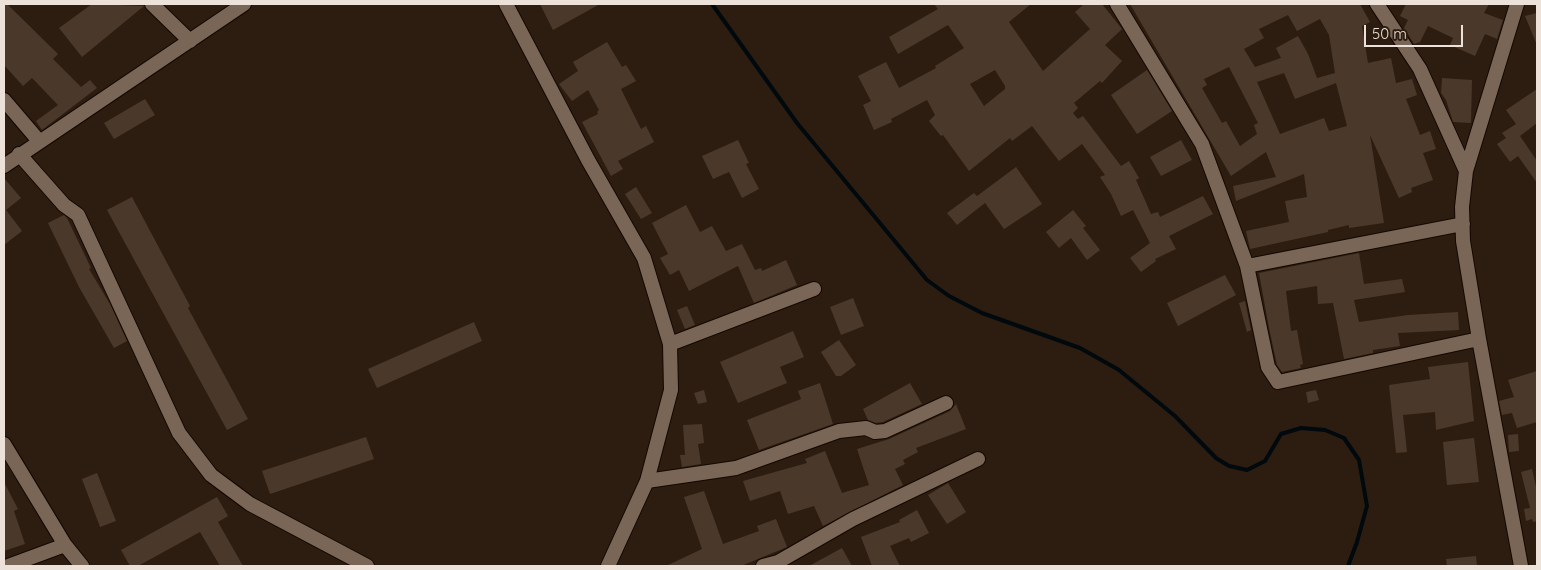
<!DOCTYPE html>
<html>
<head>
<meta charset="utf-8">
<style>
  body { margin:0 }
  #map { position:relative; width:1541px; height:570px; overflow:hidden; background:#2d1d10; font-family:Quicksand,sans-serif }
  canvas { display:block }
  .frame { position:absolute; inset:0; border:5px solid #ede2da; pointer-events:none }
  .scale { position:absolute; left:1364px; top:25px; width:99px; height:22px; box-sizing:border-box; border:2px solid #ede2da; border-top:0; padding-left:6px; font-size:15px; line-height:18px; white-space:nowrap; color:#ede2da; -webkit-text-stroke:4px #2d1d10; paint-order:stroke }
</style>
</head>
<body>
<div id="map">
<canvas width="1541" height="570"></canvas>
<div class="frame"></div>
<div class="scale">50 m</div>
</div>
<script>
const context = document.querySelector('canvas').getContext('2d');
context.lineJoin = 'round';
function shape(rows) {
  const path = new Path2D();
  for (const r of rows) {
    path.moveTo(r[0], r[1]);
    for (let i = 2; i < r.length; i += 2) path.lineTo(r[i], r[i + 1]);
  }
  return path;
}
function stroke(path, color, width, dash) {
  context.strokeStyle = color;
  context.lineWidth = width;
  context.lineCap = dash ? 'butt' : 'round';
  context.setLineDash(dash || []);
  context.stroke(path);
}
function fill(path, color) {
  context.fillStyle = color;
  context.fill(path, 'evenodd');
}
stroke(shape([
  [712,4,797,123,927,280,949,296,982,313,1080,348,1119,370,1175,416,1216,458,1229,466,1247,470,1265,461,1281,434,1301,428,1325,430,1344,438,1359,460,1367,506,1357,542,1348,566]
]), '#00090d', 4);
fill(shape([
  [4,4,7,4,58,54,53,59,81,87,90,80,97,88,42,130,36,121,58,105,32,78,23,86,4,65],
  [92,4,144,6,82,57,59,28],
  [540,4,600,4,553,30],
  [934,4,1031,4,1009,22,1043,71,1090,29,1075,12,1084,4,1102,4,1122,29,1105,45,1122,61,1102,83,1100,81,1074,103,1078,108,1073,113,1078,119,1083,116,1121,166,1129,161,1139,178,1136,180,1151,214,1158,212,1160,217,1203,196,1213,214,1169,236,1176,249,1155,259,1156,261,1141,272,1130,258,1150,243,1133,210,1121,216,1111,194,1100,177,1105,175,1082,144,1059,161,1032,126,1012,141,1010,138,969,171,943,135,941,136,929,121,935,115,927,100,891,119,892,122,874,130,863,105,871,101,858,76,886,62,899,88,936,68,935,66,964,48,948,25,898,54,889,37,938,9],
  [995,70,1005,86,1005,89,984,106,970,84],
  [1130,4,1360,4,1370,22,1362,26,1368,63,1391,58,1396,83,1412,79,1417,95,1406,99,1420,135,1430,131,1436,149,1423,153,1433,180,1411,188,1412,192,1399,198,1370,135,1384,223,1349,228,1349,225,1328,230,1328,232,1250,249,1246,231,1289,222,1285,201,1307,197,1304,174,1236,201,1233,186,1276,177,1266,152,1231,176],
  [1288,15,1297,31,1320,19,1329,35,1335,73,1317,78,1308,54,1298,36,1276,48,1281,58,1255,67,1244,49,1264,38,1259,29],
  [1229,67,1258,123,1254,125,1257,134,1240,146,1226,121,1222,123,1202,88,1207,85,1204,79],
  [1284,73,1295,99,1336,83,1347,126,1329,131,1324,118,1280,134,1257,82],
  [1406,4,1489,4,1484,13,1503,20,1497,39,1485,34,1475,56,1450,45,1453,38,1428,26,1420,42,1414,44,1404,28,1408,20,1400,16],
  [1537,13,1537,45,1525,16],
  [607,42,622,67,626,65,636,81,621,89,641,129,646,126,654,142,618,161,623,169,611,176,582,122,598,114,597,112,599,110,588,90,572,101,559,84,578,71,573,62],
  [1147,70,1172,111,1137,134,1111,95],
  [1442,78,1472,80,1471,123,1453,122,1446,100,1441,93],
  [1537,89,1537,123,1520,136,1537,161,1537,183,1518,156,1510,162,1497,144,1506,138,1502,133,1516,124,1506,110],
  [145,99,155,115,114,139,104,123],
  [738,140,749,163,746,164,759,189,742,198,729,172,713,179,702,156],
  [1181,140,1192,160,1161,176,1150,157],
  [1016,167,1042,204,1027,214,1004,229,985,203,957,225,947,213,974,193,977,196],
  [4,178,21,198,6,210,22,231,4,245],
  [636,187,652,213,641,219,625,194],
  [132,197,190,306,188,308,248,419,227,430,107,210],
  [686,205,700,232,712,226,726,251,742,244,755,270,761,268,762,271,786,260,797,285,754,303,738,266,689,291,679,270,670,275,660,258,668,254,652,223],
  [1073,210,1086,226,1083,228,1100,250,1087,260,1071,238,1059,248,1046,232],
  [64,215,67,218,91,268,89,269,110,304,127,341,114,348,79,287,48,223],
  [1359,253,1364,284,1402,279,1405,292,1354,300,1359,322,1408,315,1458,312,1459,330,1398,333,1400,346,1373,350,1373,353,1344,359,1333,303,1318,304,1317,286,1286,291,1291,331,1297,330,1303,364,1300,365,1301,368,1282,372,1277,365,1269,328,1259,273],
  [1225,275,1236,295,1178,326,1167,303],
  [853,298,864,326,841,335,830,307],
  [1245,301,1251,330,1247,332,1239,303],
  [687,306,695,325,685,329,677,310],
  [474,322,482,341,377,388,368,369],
  [793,331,804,357,780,367,787,383,738,403,720,362],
  [839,340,856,365,841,376,836,376,821,352],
  [1468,362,1474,421,1436,430,1435,412,1403,415,1407,452,1396,453,1389,385,1430,379,1428,367],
  [1537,371,1537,422,1517,428,1512,413,1502,415,1499,401,1514,397,1508,380],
  [820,383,833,424,759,450,747,420,801,399,798,391],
  [910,383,922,404,883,422,876,423,868,420,863,409],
  [704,390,707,402,698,404,694,393],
  [1316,390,1319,400,1308,403,1306,392],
  [956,404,966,429,916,448,918,452,903,460,905,464,895,469,903,485,823,526,814,506,788,514,780,491,750,501,743,481,807,463,805,459,825,451,842,493,869,485,857,449,889,439,950,411],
  [702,424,704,443,698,444,701,464,682,467,680,455,685,455,683,425],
  [1518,434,1519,451,1509,452,1508,435],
  [366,437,374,459,270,494,262,471],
  [1474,438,1479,482,1447,485,1443,442],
  [1532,469,1537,491,1537,521,1533,522,1532,519,1526,521,1524,509,1530,508,1521,472],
  [97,473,116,521,100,527,82,479],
  [4,482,18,509,14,511,25,544,4,551],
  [948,483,966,512,947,524,928,495],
  [704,491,723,544,759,531,757,526,776,519,787,547,741,566,666,566,702,549,684,497],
  [217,497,228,516,218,522,243,566,220,566,200,532,138,566,130,566,121,550],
  [917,510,929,533,911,542,909,538,890,546,900,566,872,566,861,537,900,522,899,520],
  [842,548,852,566,809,566],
  [1476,556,1477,566,1447,566,1446,559]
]), '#4a392b');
const street = shape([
  [152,4,190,41],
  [506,4,588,160,644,258,670,344,671,390,647,481,608,566],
  [1117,4,1202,144,1247,266,1268,367,1278,382,1479,339],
  [1377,4,1420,69,1466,171],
  [1517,4,1466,171,1462,207,1463,241,1479,339,1521,566],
  [4,100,39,141],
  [19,154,64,205,78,215,179,433,211,475,250,504,367,566],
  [4,166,244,4],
  [1247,266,1463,224],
  [670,344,814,289],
  [4,444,65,545,82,566],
  [647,481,736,468,839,431,866,428,875,432,885,431,946,403],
  [8,566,65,545],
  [763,566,778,562,853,519,978,459]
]);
stroke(street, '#140700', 16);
stroke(street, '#796657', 14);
</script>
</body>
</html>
